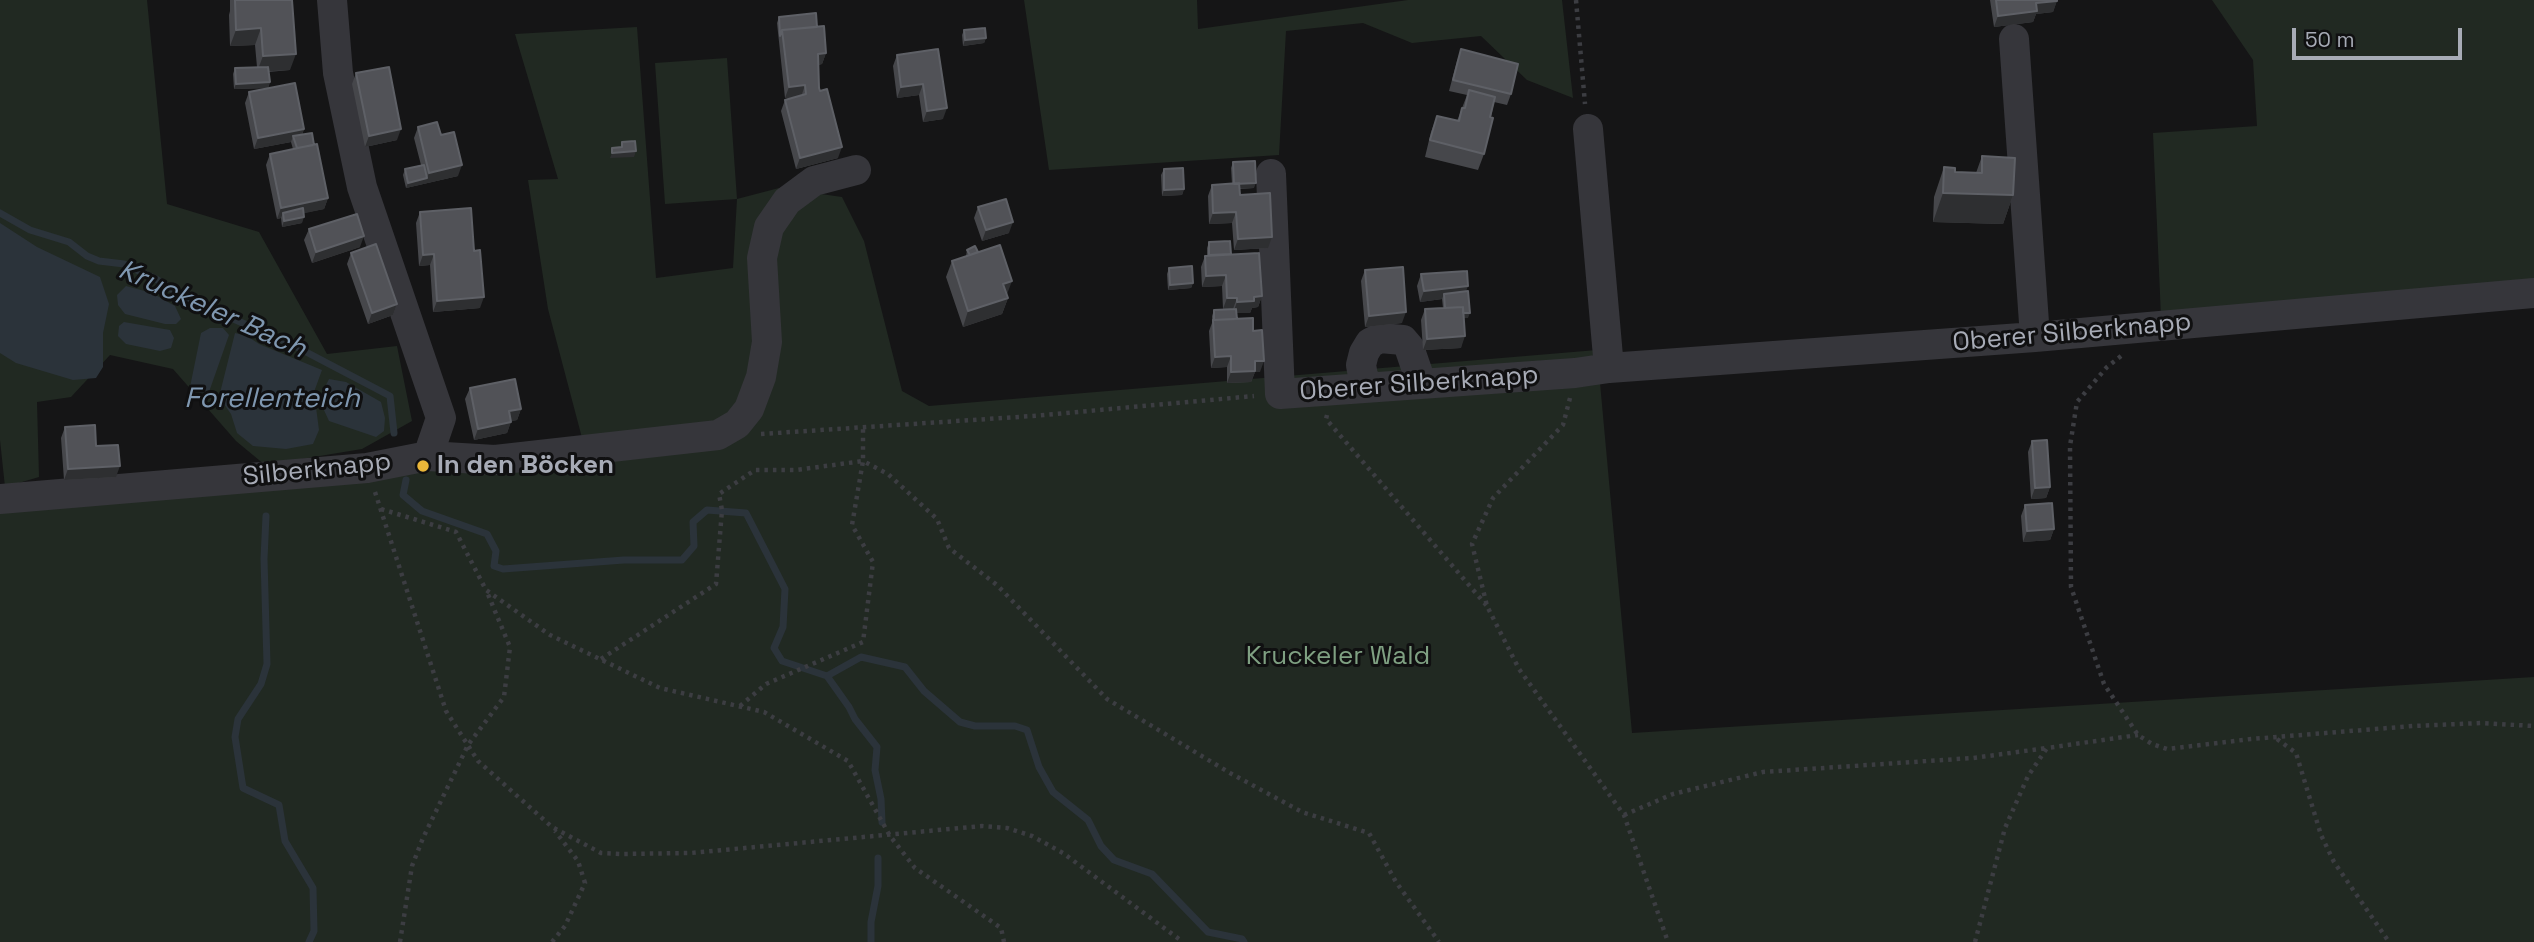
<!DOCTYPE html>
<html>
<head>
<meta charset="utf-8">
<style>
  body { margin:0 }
  #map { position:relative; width:2534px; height:942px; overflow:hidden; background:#151516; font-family:"Space Grotesk",sans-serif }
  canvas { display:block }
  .scale { position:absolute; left:2292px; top:28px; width:170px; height:32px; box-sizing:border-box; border:4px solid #a7abb6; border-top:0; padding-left:9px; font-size:21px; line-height:24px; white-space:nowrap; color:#a7abb6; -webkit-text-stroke:5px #101011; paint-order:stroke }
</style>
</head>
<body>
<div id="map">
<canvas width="2534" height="942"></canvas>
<div class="scale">50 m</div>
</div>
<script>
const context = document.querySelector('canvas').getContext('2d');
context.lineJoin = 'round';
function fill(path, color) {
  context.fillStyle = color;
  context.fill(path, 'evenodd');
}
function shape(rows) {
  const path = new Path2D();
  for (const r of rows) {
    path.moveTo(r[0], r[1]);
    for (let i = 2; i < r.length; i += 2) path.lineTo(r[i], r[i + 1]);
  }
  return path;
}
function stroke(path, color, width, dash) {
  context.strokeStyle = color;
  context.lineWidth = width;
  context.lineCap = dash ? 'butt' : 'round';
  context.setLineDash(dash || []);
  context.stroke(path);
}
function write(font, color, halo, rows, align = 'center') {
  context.font = font + ' "Space Grotesk",sans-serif';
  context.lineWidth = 6;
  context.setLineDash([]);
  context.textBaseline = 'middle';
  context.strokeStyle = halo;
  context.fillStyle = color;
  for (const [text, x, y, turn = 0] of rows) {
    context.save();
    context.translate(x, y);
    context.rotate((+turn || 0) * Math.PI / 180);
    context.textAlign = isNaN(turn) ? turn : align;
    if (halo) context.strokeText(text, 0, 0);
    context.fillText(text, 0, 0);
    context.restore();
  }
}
fill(shape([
  [0,0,147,0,167,204,259,232,327,354,397,346,412,421,362,449,265,465,236,441,173,369,110,355,71,397,37,402,39,477,5,487,0,440],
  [1024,0,1197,0,1198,29,1408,0,1562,0,1573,98,1527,80,1481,36,1412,43,1363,23,1286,31,1279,155,1049,170],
  [2212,0,2534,0,2534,283,2161,317,2153,133,2257,126,2253,60],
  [637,27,656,278,733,268,737,199,665,204,655,63,727,58,737,199,779,188,842,197,864,241,902,391,929,406,1597,350,1632,733,2534,677,2534,942,0,942,0,506,586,453,548,309,528,180,558,179,515,34]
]), '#212922');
fill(shape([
  [0,223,37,247,100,277,109,304,103,333,103,367,96,378,73,380,16,363,0,353],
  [126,286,152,293,175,306,181,319,176,324,165,324,125,314,118,305,117,295],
  [124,322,170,330,174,338,171,348,160,351,126,344,118,336,119,326],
  [210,328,223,328,229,335,209,392,200,393,190,387,201,333],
  [235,333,247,336,259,344,322,370,314,392,319,430,313,444,286,449,253,446,237,433,231,414,219,397],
  [329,379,346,382,381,402,385,418,384,431,376,437,329,421,323,408,323,391]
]), '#2b333a');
stroke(shape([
  [0,213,30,230,69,242,87,256,99,261,124,264,156,279,187,299,289,343,390,396,394,433],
  [406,480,403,495,422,511,487,534,496,551,494,566,503,569,624,560,682,560,694,546,693,522,707,510,746,513,785,589,783,627,774,648,782,661,827,676,861,657,905,667,924,691,960,722,975,726,1015,726,1027,730,1039,767,1053,792,1088,820,1101,846,1114,860,1152,874,1208,932,1242,939,1244,942],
  [266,516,264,559,267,664,261,684,238,719,235,737,243,788,279,805,285,841,313,888,314,931,309,942],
  [827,676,849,707,855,719,877,747,875,770,881,799,882,822],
  [871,942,871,922,878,886,878,858]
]), '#2b333a', 7);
stroke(shape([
  [1576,0,1585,104],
  [2121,356,2107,367,2077,402,2070,446,2071,587,2104,684,2138,735,2152,744,2167,749,2251,739,2413,726,2481,723,2534,726],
  [1570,398,1563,425,1493,498,1472,544,1487,606,1519,669,1624,815,1668,942],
  [1327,415,1326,419,1487,606],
  [761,434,1033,416,1254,396],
  [375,492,446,711,478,761,552,827,601,853,620,854,691,853,982,826,1007,828,1032,836,1063,853,1183,942],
  [381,509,456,532,486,590,550,635,660,688,764,712,848,761,890,836,915,868,1001,928,1004,942],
  [601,659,716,584,722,510,719,494,755,470,796,470,863,461,863,427],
  [740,706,766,684,863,642,873,562,852,525,863,461,888,474,937,519,949,548,997,585,1107,699,1230,773,1302,812,1369,833,1396,882,1439,942],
  [2277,739,2296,753,2321,835,2334,862,2389,942],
  [1624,815,1673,794,1763,772,1973,758,2047,748],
  [400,942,412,866,423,838,468,745,504,697,510,647,487,592],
  [552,942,565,926,585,883,578,861,555,831],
  [1975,942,2005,828,2028,776,2047,748,2138,735]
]), '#3c3d42', 4.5, [3.5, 5]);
stroke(shape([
  [332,0,338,73,362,187,441,418,428,456],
  [2014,39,2035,337],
  [1588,129,1609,368],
  [1271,174,1280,394,1575,373,1609,368,2035,337,2534,293],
  [1369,387,1363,376,1361,365,1364,353,1370,343,1380,338,1403,340,1409,347,1421,382],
  [0,499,367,468,428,456,495,460,718,435,737,424,749,409,761,377,767,342,762,258,769,227,787,201,814,181,856,170]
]), '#36363b', 30);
fill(shape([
  [230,0,292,0,290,70,268,72,270,82,268,88,234,89,233,74,235,68,257,67,255,45,230,46,229,15,230,11],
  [1990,0,2057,0,2053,12,2036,14,2033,22,1994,27],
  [779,17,817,27,826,53,822,64,818,65,819,88,838,158,796,169,781,111,785,100,794,97,785,98,777,23],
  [964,30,986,38,984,43,963,46,962,35],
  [938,49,943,119,923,122,919,95,897,98,893,66,897,55],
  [1461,49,1511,94,1507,105,1494,102,1484,154,1478,170,1425,157,1431,132,1437,116,1457,121,1467,95,1449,91,1457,61],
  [356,73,397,140,365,147,352,84],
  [249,92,304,129,302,135,314,145,328,198,324,209,303,213,302,223,282,227,281,218,277,219,266,165,270,154,293,149,291,142,254,149,245,103],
  [418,127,441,135,458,176,406,188,403,175,405,169,421,165,414,138],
  [1982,156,2013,195,2003,224,1933,222,1934,197,1944,167,1955,172,1976,173],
  [1233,162,1254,188,1240,189,1240,195,1268,248,1234,250,1232,223,1209,224,1208,196,1212,185,1232,184,1231,168],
  [1164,169,1184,189,1182,195,1162,196,1161,175],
  [978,207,1009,233,982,241,974,218],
  [420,212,474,251,480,308,433,312,430,265,419,266,416,223],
  [309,229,360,247,312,263,304,240],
  [1209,242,1231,254,1262,296,1258,307,1252,308,1250,313,1237,313,1237,319,1253,331,1260,372,1255,372,1251,382,1227,383,1227,367,1211,368,1209,331,1212,323,1212,316,1214,310,1223,309,1222,286,1202,287,1201,267,1205,256,1207,256,1207,248],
  [967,250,978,252,1008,298,1002,314,963,327,946,277,952,261,966,256],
  [351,253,397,304,393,315,368,324,347,264],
  [1169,268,1193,283,1191,288,1168,290,1167,274],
  [1365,270,1402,323,1365,327,1361,281],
  [1421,274,1466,292,1468,318,1464,318,1461,348,1423,350,1421,320,1425,309,1443,308,1442,299,1420,302,1417,286],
  [470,388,521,409,517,420,511,421,507,433,474,440,465,399],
  [65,427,96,446,116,477,64,480,61,438],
  [2032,441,2050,487,2046,498,2031,499,2028,452],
  [2025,505,2054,529,2050,540,2023,542,2021,516]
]), '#46474b');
fill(shape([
  [2057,1,2053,12,2036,14,2033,22,1994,27,1998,16,2036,3],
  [261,28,255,45,230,46,236,30],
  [986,38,984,43,963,46,965,40],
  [826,53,822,64,814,65,818,54],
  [296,54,290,70,257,72,263,56],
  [270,82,268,88,234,89,236,84],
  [923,84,919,95,897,98,901,87],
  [805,85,801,97,785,98,789,87],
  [947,108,943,119,923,122,927,111],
  [304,129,300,140,293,136,291,142,254,149,258,138],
  [401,129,397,140,365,147,369,136],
  [842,147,838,158,796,169,800,158],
  [636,151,634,157,610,158,612,153],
  [462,165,458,176,406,188,408,183,427,178,429,173],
  [1256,183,1254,188,1232,189,1234,184],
  [1184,189,1182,195,1162,196,1164,190],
  [1943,193,2013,195,2003,224,1933,222],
  [328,198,324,209,283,218,283,213,281,218,277,219,281,208],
  [1236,212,1232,223,1209,224,1213,213],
  [304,217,302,223,282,227,284,221],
  [1013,222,1009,233,982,241,986,230],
  [364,236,360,247,312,263,316,252],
  [1272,237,1268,248,1234,250,1238,239],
  [434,254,430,265,419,266,423,255],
  [1226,275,1222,286,1202,287,1206,276],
  [1012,281,1006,297,1003,284],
  [1193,283,1191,288,1168,290,1170,285],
  [1468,286,1464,297,1444,294,1442,299,1420,302,1424,291],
  [1262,296,1258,307,1252,308,1250,313,1233,313,1237,302,1254,297],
  [484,297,480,308,433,312,437,301],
  [1008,298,1002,314,963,327,968,311],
  [1227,298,1237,298,1233,309,1223,309],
  [397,304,393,315,368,324,372,313],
  [1406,312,1402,323,1365,327,1369,316],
  [1445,313,1470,313,1468,318,1443,319],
  [1465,336,1461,348,1423,350,1427,339],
  [1231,356,1227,367,1211,368,1215,357],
  [1255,361,1264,361,1260,372,1255,372,1251,382,1227,383,1231,372],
  [521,409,517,420,505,423,509,411],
  [511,422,507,433,474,440,478,429],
  [120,466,116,477,64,480,68,469],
  [2050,487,2046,498,2031,499,2035,488],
  [2054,529,2050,540,2023,542,2027,531]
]), '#2e2f31');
const building = shape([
  [235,0,292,0,296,54,263,56,261,28,236,30,235,0],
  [1996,0,2057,0,2057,1,2036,3,2037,11,1998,16,1996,0],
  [816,13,817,27,782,30,780,36,779,17,816,13],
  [824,26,826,53,818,54,819,88,820,91,827,89,842,147,800,158,785,100,806,94,805,85,789,87,782,30,824,26],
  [985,28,986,38,965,40,964,30,985,28],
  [938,49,947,108,927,111,923,84,901,87,897,55,938,49],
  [1461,49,1518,64,1511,94,1453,80,1461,49],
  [268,67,270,82,236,84,235,68,268,67],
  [389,67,401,129,369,136,356,73,389,67],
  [295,83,304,129,258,138,249,92,295,83],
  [1469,90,1495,97,1490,117,1493,118,1484,154,1430,140,1437,116,1459,121,1462,108,1465,108,1469,90],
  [437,122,441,135,454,132,462,165,429,173,418,127,437,122],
  [312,133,314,145,297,148,293,136,312,133],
  [635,141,636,151,612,153,612,148,622,147,622,142,635,141],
  [317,144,328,198,281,208,270,154,317,144],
  [1982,156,2015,158,2013,195,1943,193,1944,167,1955,168,1955,172,1982,173,1982,156],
  [1255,161,1256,183,1234,184,1233,162,1255,161],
  [424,165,427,178,408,183,405,169,424,165],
  [1183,168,1184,189,1164,190,1164,169,1183,168],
  [1239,183,1240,195,1270,193,1272,237,1238,239,1236,212,1213,213,1212,185,1239,183],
  [1006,199,1013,222,986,230,978,207,1006,199],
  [303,208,304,217,284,221,283,213,303,208],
  [471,208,474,251,480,250,484,297,437,301,434,254,423,255,420,212,471,208],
  [357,214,364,236,316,252,309,229,357,214],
  [1230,241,1231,254,1209,255,1209,242,1230,241],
  [376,244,397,304,372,313,351,253,376,244],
  [1000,245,1012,281,1003,284,1008,298,968,311,952,261,1000,245],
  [975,246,978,252,970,255,967,250,975,246],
  [1259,253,1262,296,1254,297,1254,301,1237,302,1237,298,1227,298,1226,275,1206,276,1205,256,1259,253],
  [1192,266,1193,283,1170,285,1169,268,1192,266],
  [1403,267,1406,312,1369,316,1365,270,1403,267],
  [1467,271,1468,286,1424,291,1421,274,1467,271],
  [1468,291,1470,313,1463,313,1463,307,1445,308,1444,294,1468,291],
  [1463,307,1465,336,1427,339,1425,309,1463,307],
  [1236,309,1237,319,1214,320,1214,310,1236,309],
  [1253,318,1253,331,1262,330,1264,361,1255,361,1255,371,1231,372,1231,356,1215,357,1213,320,1253,318],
  [515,379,521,409,509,411,511,422,478,429,470,388,515,379],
  [95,425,96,446,118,445,120,466,68,469,65,427,95,425],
  [2047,440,2050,487,2035,488,2032,441,2047,440],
  [2052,503,2054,529,2027,531,2025,505,2052,503]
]);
fill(building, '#515257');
stroke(building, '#5e6066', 2);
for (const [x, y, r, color] of [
  [423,466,7,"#eab639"]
]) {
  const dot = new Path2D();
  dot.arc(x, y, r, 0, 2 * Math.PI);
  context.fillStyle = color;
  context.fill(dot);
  stroke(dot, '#101011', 2.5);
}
write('26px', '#a7abb6', '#101011', [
  ["Oberer Silberknapp",2072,333,-5],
  ["Oberer Silberknapp",1419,384,-4],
  ["Silberknapp",317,470,-6]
]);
write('bold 26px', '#a7abb6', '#101011', [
  ["In den Böcken",437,466]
], 'left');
write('26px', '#7fa082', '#101011', [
  ["Kruckeler Wald",1338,657]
]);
write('italic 28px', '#7f97b0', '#101011', [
  ["Kruckeler Bach",212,310,24],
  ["Forellenteich",272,399]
]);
</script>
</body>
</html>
